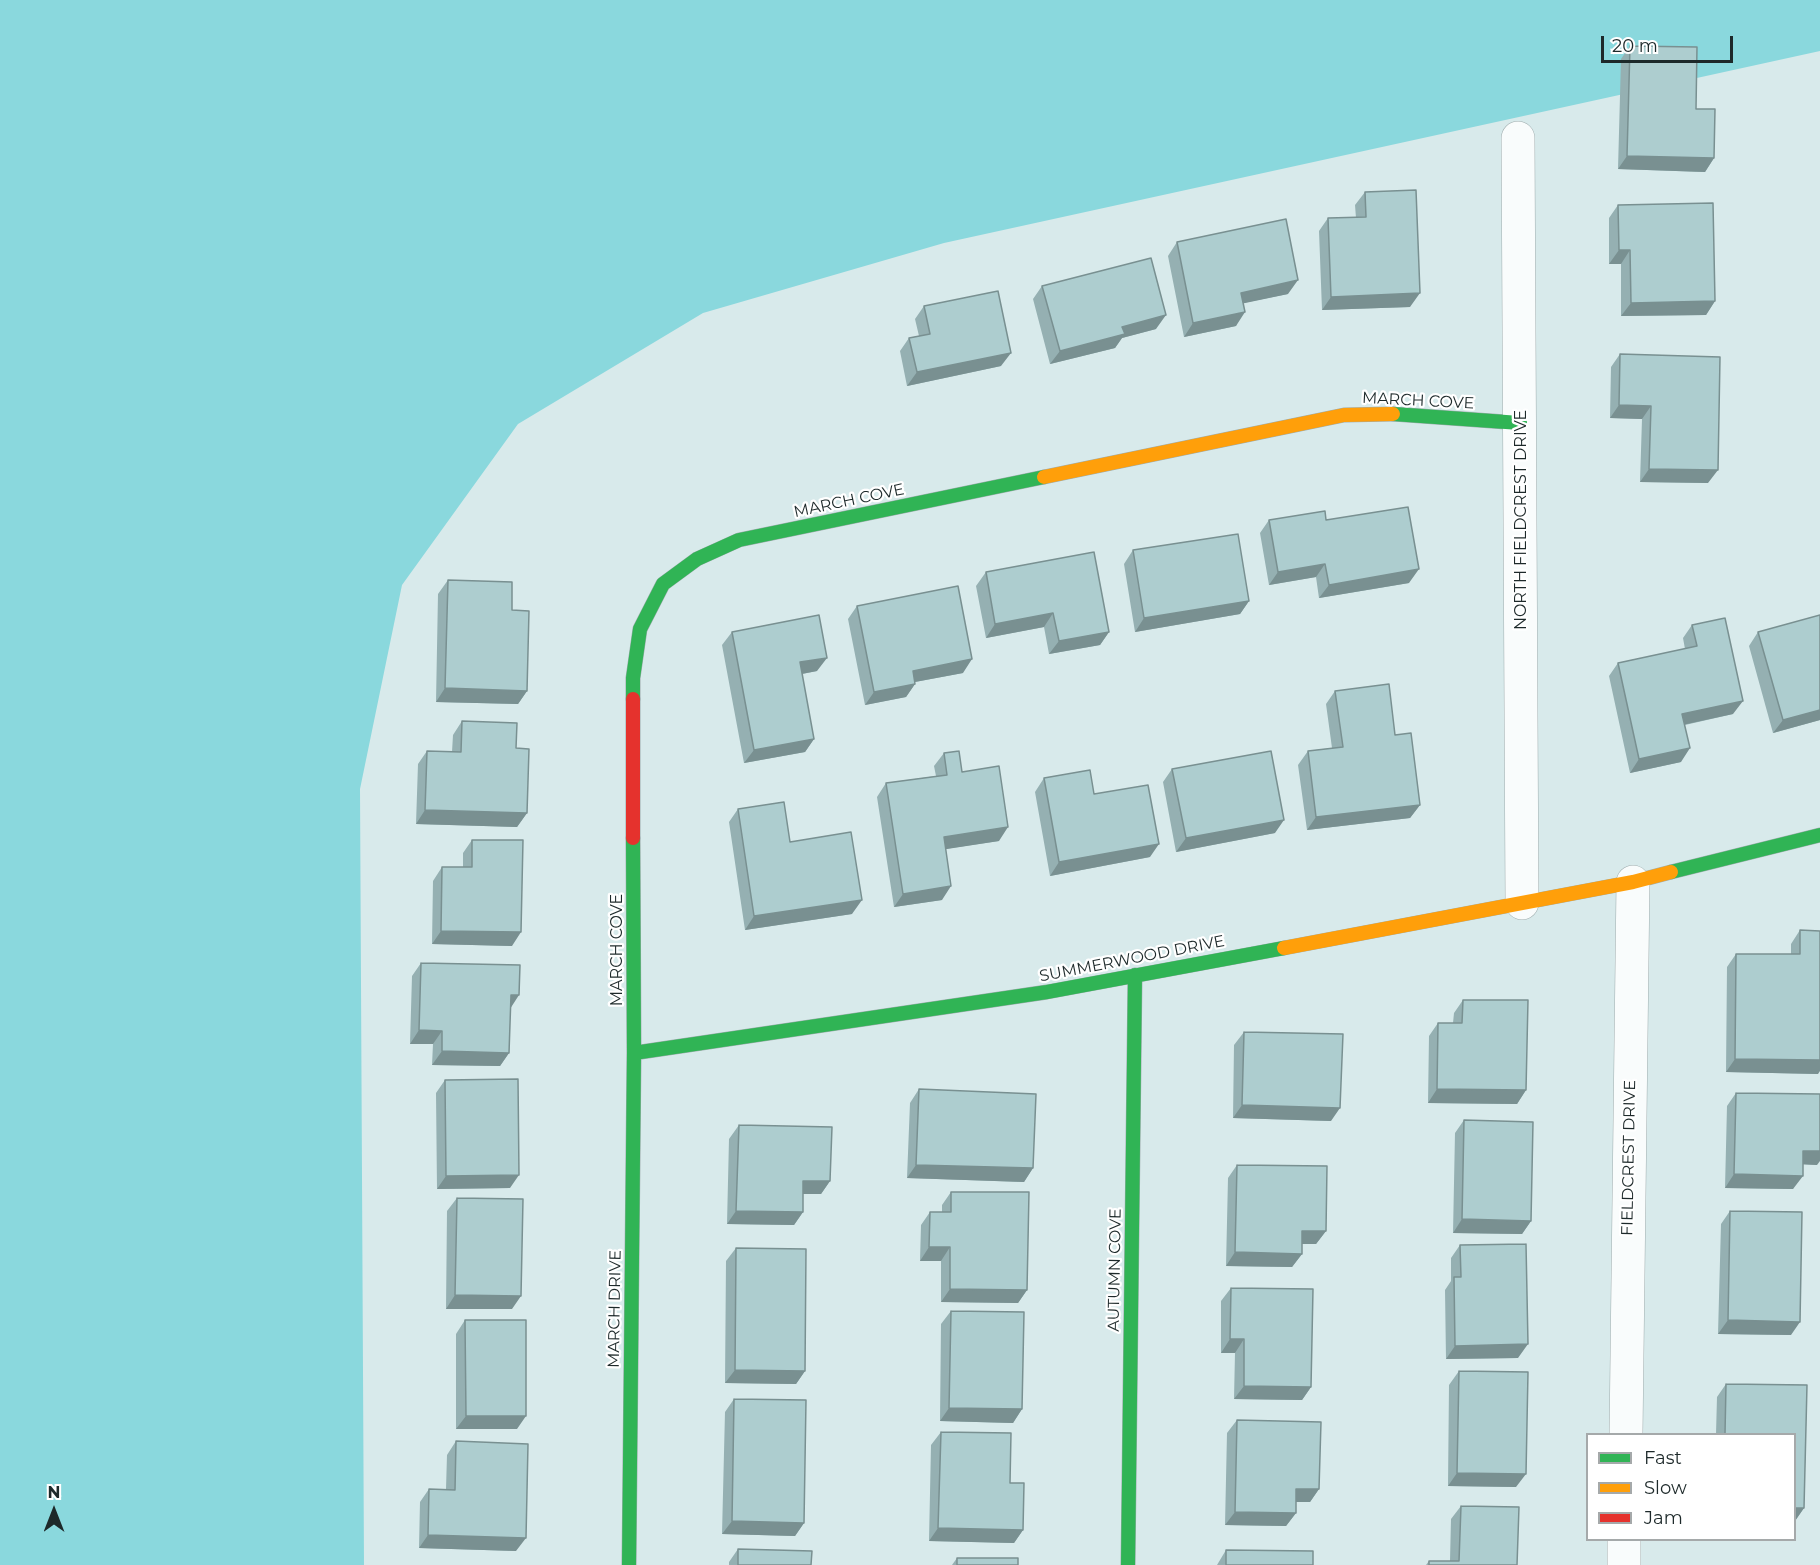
<!DOCTYPE html>
<html>
<head>
<meta charset="utf-8">
<style>
  body { margin:0 }
  #map { position:relative; width:1820px; height:1565px; overflow:hidden; background:#d8eaeb; font-family:Montserrat,sans-serif }
  canvas { display:block }
  .legend { position:absolute; left:1586px; top:1433px; width:210px; height:108px; box-sizing:border-box; background:#fff; border:2px solid #a5a9aa; margin:0; padding:8px 10px; list-style:none; font-size:18px; color:#1d292a }
  .legend li { display:flex; align-items:center; gap:12px; height:30px }
  .legend b { width:30px; border:2px solid #a5a9aa }
  .north { position:absolute; left:24px; top:1481px; width:60px; height:60px; -webkit-text-stroke:4px #fff; paint-order:stroke; rotate:0deg; font-size:16px; font-weight:700; line-height:24px; text-align:center; color:#1d292a }
  .north::after { content:''; display:block; margin:auto; width:21px; height:27px; background:#1d292a; clip-path:polygon(50% 0,100% 100%,50% 72%,0 100%) }
  .scale { position:absolute; left:1601px; top:36px; width:132px; height:27px; box-sizing:border-box; border:3px solid #1d292a; border-top:0; padding-left:8px; font-size:18px; line-height:21px; white-space:nowrap; color:#1d292a; -webkit-text-stroke:4px #fff; paint-order:stroke }
</style>
</head>
<body>
<div id="map">
<canvas width="1820" height="1565"></canvas>
<ul class="legend">
<li><b style="height:8px;background:#30b455"></b>Fast</li>
<li><b style="height:8px;background:#ff9f0a"></b>Slow</li>
<li><b style="height:8px;background:#e5322d"></b>Jam</li>
</ul>
<div class="north">N</div>
<div class="scale">20 m</div>
</div>
<script>
const context = document.querySelector('canvas').getContext('2d');
context.lineJoin = 'round';
function fill(path, color) {
  context.fillStyle = color;
  context.fill(path, 'evenodd');
}
function shape(rows) {
  const path = new Path2D();
  for (const r of rows) {
    path.moveTo(r[0], r[1]);
    for (let i = 2; i < r.length; i += 2) path.lineTo(r[i], r[i + 1]);
  }
  return path;
}
function stroke(path, color, width, dash) {
  context.strokeStyle = color;
  context.lineWidth = width;
  context.lineCap = dash ? 'butt' : 'round';
  context.setLineDash(dash || []);
  context.stroke(path);
}
function write(font, color, halo, rows, align = 'center') {
  context.font = font + ' Montserrat,sans-serif';
  context.lineWidth = 4.5;
  context.setLineDash([]);
  context.textBaseline = 'middle';
  context.strokeStyle = halo;
  context.fillStyle = color;
  for (const [text, x, y, turn = 0] of rows) {
    context.save();
    context.translate(x, y);
    context.rotate((+turn || 0) * Math.PI / 180);
    context.textAlign = isNaN(turn) ? turn : align;
    if (halo) context.strokeText(text, 0, 0);
    context.fillText(text, 0, 0);
    context.restore();
  }
}
fill(shape([
  [0,0,1820,0,1820,51,944,243,703,313,518,424,402,585,360,789,364,1565,0,1565]
]), '#8ad8dd');
const street = shape([
  [1518,138,1522,903],
  [1626,1434,1633,882],
  [1624,1565,1624,1540]
]);
const fast = shape([
  [1393,414,1520,423],
  [633,699,633,678,640,629,663,584,697,559,739,540,1044,477],
  [1671,872,1820,835],
  [634,1053,1047,992,1284,948],
  [629,1565,634,1053,633,838],
  [1128,1565,1135,975]
]);
const slow = shape([
  [1044,477,1344,415,1393,414],
  [1284,948,1633,882,1671,872]
]);
const jam = shape([
  [633,699,633,838]
]);
stroke(street, '#9eacad', 34);
stroke(fast, '#9eacad', 15);
stroke(slow, '#9eacad', 15);
stroke(jam, '#9eacad', 15);
stroke(street, '#f9fcfc', 33);
stroke(fast, '#30b455', 14);
stroke(slow, '#ff9f0a', 14);
stroke(jam, '#e5322d', 14);
fill(shape([
  [1630,46,1696,109,1714,158,1705,172,1618,169,1621,59],
  [1365,192,1410,307,1322,310,1319,231,1328,218,1356,218,1355,205],
  [1618,205,1715,301,1706,315,1621,316,1621,264,1609,264,1609,218],
  [1177,242,1288,294,1243,303,1236,326,1184,337,1168,256],
  [1042,286,1156,329,1122,338,1115,348,1050,364,1033,299],
  [924,306,1001,366,907,386,900,351,909,338,919,336,915,319],
  [1620,354,1708,483,1640,482,1642,419,1610,418,1611,367],
  [1269,520,1326,520,1409,583,1319,598,1316,577,1269,585,1260,533],
  [1133,550,1249,601,1240,614,1135,632,1124,564],
  [986,572,1109,632,1100,645,1049,654,1044,627,986,638,976,586],
  [448,580,512,610,527,691,518,704,436,702,438,594],
  [857,606,963,673,915,682,915,684,906,697,865,705,848,619],
  [1692,625,1733,714,1685,725,1681,762,1630,773,1609,676,1618,663,1685,649,1683,638],
  [732,632,817,671,802,674,814,739,805,752,744,763,722,645],
  [1758,632,1820,720,1773,733,1749,646],
  [1335,691,1395,735,1420,805,1410,818,1307,830,1298,765,1308,751,1332,748,1326,704],
  [462,721,516,748,527,813,517,827,416,824,418,764,427,751,452,752,453,735],
  [944,753,962,772,999,841,945,849,942,900,894,907,877,797,886,783,936,776,934,766],
  [1172,769,1275,833,1176,852,1163,782],
  [1044,778,1094,794,1150,857,1050,876,1035,792],
  [738,809,790,842,852,914,745,930,729,822],
  [472,840,512,946,432,944,433,881,442,867,463,867,463,853],
  [1800,930,1818,1074,1726,1072,1727,967,1736,954,1791,954,1791,944],
  [421,963,510,1008,509,1053,500,1066,432,1065,433,1044,410,1044,412,976],
  [1463,1000,1526,1090,1517,1104,1428,1103,1429,1036,1438,1023,1453,1023,1454,1013],
  [1244,1032,1331,1121,1233,1118,1234,1045],
  [445,1080,510,1188,437,1189,436,1093],
  [919,1089,1033,1168,1024,1182,907,1178,910,1103],
  [1736,1093,1817,1165,1803,1164,1793,1189,1725,1188,1727,1106],
  [1464,1120,1531,1221,1522,1234,1453,1233,1455,1133],
  [739,1125,830,1181,821,1194,803,1194,803,1212,794,1225,727,1224,729,1139],
  [1237,1165,1326,1231,1316,1244,1302,1244,1302,1254,1292,1267,1226,1266,1228,1178],
  [951,1192,1027,1290,1018,1303,941,1302,941,1261,920,1261,921,1225,930,1212,942,1212,942,1205],
  [457,1198,512,1309,446,1309,447,1211],
  [1730,1211,1791,1335,1718,1334,1721,1224],
  [1460,1245,1518,1358,1446,1359,1445,1290,1451,1281,1451,1258],
  [736,1248,805,1371,796,1384,725,1383,726,1261],
  [1231,1288,1311,1387,1302,1400,1234,1399,1235,1353,1221,1353,1221,1301],
  [951,1311,1022,1409,1013,1423,940,1421,941,1324],
  [465,1320,517,1429,456,1429,456,1334],
  [1459,1371,1516,1487,1448,1486,1449,1385],
  [1726,1384,1807,1385,1804,1508,1795,1521,1794,1434,1716,1434,1717,1397],
  [734,1399,804,1523,795,1536,722,1534,725,1412],
  [1237,1420,1319,1489,1310,1502,1296,1502,1296,1513,1286,1526,1225,1525,1227,1433],
  [941,1432,1010,1483,1023,1530,1014,1543,929,1541,931,1445],
  [456,1441,516,1551,419,1548,420,1502,429,1489,446,1489,447,1455],
  [1461,1506,1517,1565,1426,1565,1429,1561,1450,1561,1451,1519],
  [738,1549,811,1565,729,1565,729,1562],
  [1226,1550,1313,1565,1217,1565],
  [957,1558,1018,1565,952,1565]
]), '#95b0b2');
fill(shape([
  [1627,156,1714,158,1705,172,1618,169],
  [1619,250,1630,250,1621,264,1609,264],
  [1298,280,1288,294,1231,306,1241,293],
  [1420,293,1410,307,1322,310,1331,297],
  [1715,301,1706,315,1621,316,1631,303],
  [1245,312,1236,326,1184,337,1193,323],
  [1166,315,1156,329,1122,338,1115,348,1050,364,1060,351,1122,327],
  [1011,353,1001,366,907,386,917,372],
  [1619,405,1651,406,1642,419,1610,418],
  [1649,469,1718,470,1708,483,1640,482],
  [1325,564,1316,577,1269,585,1278,572],
  [1419,569,1409,583,1319,598,1329,585],
  [1249,601,1240,614,1135,632,1144,618],
  [1053,613,1044,627,986,638,995,624],
  [1109,632,1100,645,1049,654,1059,641],
  [827,658,817,671,791,676,800,662],
  [972,659,963,673,904,684,913,671],
  [915,684,906,697,865,705,874,692],
  [445,688,527,691,518,704,436,702],
  [1743,701,1733,714,1673,727,1682,714],
  [1820,710,1820,720,1773,733,1783,720],
  [814,739,805,752,744,763,754,750],
  [1690,748,1681,762,1630,773,1639,759],
  [1420,805,1410,818,1307,830,1316,817],
  [425,810,527,813,517,827,416,824],
  [1284,820,1275,833,1176,852,1186,838],
  [1008,827,999,841,934,851,944,837],
  [1159,844,1150,857,1050,876,1059,862],
  [951,886,942,900,894,907,903,894],
  [862,900,852,914,745,930,754,916],
  [441,931,521,932,512,946,432,944],
  [511,995,519,995,510,1009],
  [419,1030,442,1031,433,1044,410,1044],
  [442,1051,509,1053,500,1066,432,1065],
  [1735,1059,1820,1060,1820,1071,1818,1074,1726,1072],
  [1437,1089,1526,1090,1517,1104,1428,1103],
  [1242,1105,1340,1108,1331,1121,1233,1118],
  [1803,1151,1820,1151,1820,1161,1817,1165,1794,1164],
  [916,1165,1033,1168,1024,1182,907,1178],
  [1734,1174,1803,1176,1793,1189,1725,1188],
  [519,1175,510,1188,437,1189,446,1176],
  [803,1181,830,1181,821,1194,794,1194],
  [736,1211,803,1212,794,1225,727,1224],
  [1462,1219,1531,1221,1522,1234,1453,1233],
  [1302,1231,1326,1231,1316,1244,1293,1244],
  [929,1247,950,1247,941,1261,920,1261],
  [1235,1252,1302,1254,1292,1267,1226,1266],
  [950,1289,1027,1290,1018,1303,941,1302],
  [455,1295,521,1296,512,1309,446,1309],
  [1728,1320,1800,1322,1791,1335,1718,1334],
  [1230,1339,1244,1339,1235,1353,1221,1353],
  [1528,1344,1518,1358,1446,1359,1455,1346],
  [735,1370,805,1371,796,1384,725,1383],
  [1244,1386,1311,1387,1302,1400,1234,1399],
  [949,1408,1022,1409,1013,1423,940,1421],
  [466,1416,526,1416,517,1429,456,1429],
  [1457,1473,1526,1474,1516,1487,1448,1486],
  [1296,1489,1319,1489,1310,1502,1286,1502],
  [1794,1508,1804,1508,1795,1521,1794,1521],
  [1235,1512,1296,1513,1286,1526,1225,1525],
  [732,1521,804,1523,795,1536,722,1534],
  [938,1528,1023,1530,1014,1543,929,1541],
  [428,1535,526,1538,516,1551,419,1548]
]), '#799091');
const building = shape([
  [1630,46,1697,47,1696,109,1715,109,1714,158,1627,156,1630,46],
  [1416,190,1420,293,1331,297,1328,218,1366,217,1365,192,1416,190],
  [1713,203,1715,301,1631,303,1630,250,1619,250,1618,205,1713,203],
  [1286,219,1298,280,1241,293,1245,312,1193,323,1177,242,1286,219],
  [1151,258,1166,315,1122,327,1125,334,1060,351,1042,286,1151,258],
  [998,291,1011,353,917,372,909,338,930,334,924,306,998,291],
  [1620,354,1720,357,1718,470,1649,469,1651,406,1619,405,1620,354],
  [1408,507,1419,569,1329,585,1325,564,1278,572,1269,520,1325,511,1326,520,1408,507],
  [1238,534,1249,601,1144,618,1133,550,1238,534],
  [1094,552,1109,632,1059,641,1053,613,995,624,986,572,1094,552],
  [448,580,512,582,512,610,529,611,527,691,445,688,448,580],
  [958,586,972,659,913,671,915,684,874,692,857,606,958,586],
  [819,615,827,658,800,662,814,739,754,750,732,632,819,615],
  [1820,615,1820,710,1783,720,1758,632,1820,615],
  [1725,618,1743,701,1682,714,1690,748,1639,759,1618,663,1697,646,1692,625,1725,618],
  [1389,684,1395,735,1411,733,1420,805,1316,817,1308,751,1343,747,1335,691,1389,684],
  [462,721,517,723,516,748,529,749,527,813,425,810,427,751,461,752,462,721],
  [959,751,962,772,999,766,1008,827,944,837,951,886,903,894,886,783,947,775,944,753,959,751],
  [1271,751,1284,820,1186,838,1172,769,1271,751],
  [1090,770,1094,794,1148,785,1159,844,1059,862,1044,778,1090,770],
  [784,802,790,842,851,832,862,900,754,916,738,809,784,802],
  [472,840,523,840,521,932,441,931,442,867,472,867,472,840],
  [1800,930,1820,931,1820,1060,1735,1059,1736,954,1800,954,1800,930],
  [421,963,520,965,519,995,511,995,509,1053,442,1051,442,1031,419,1030,421,963],
  [1463,1000,1528,1000,1526,1090,1437,1089,1438,1023,1462,1023,1463,1000],
  [1244,1032,1343,1034,1340,1108,1242,1105,1244,1032],
  [518,1079,519,1175,446,1176,445,1080,518,1079],
  [919,1089,1036,1094,1033,1168,916,1165,919,1089],
  [1736,1093,1820,1094,1820,1151,1803,1151,1803,1176,1734,1174,1736,1093],
  [1464,1120,1533,1122,1531,1221,1462,1219,1464,1120],
  [739,1125,832,1127,830,1181,803,1181,803,1212,736,1211,739,1125],
  [1237,1165,1327,1166,1326,1231,1302,1231,1302,1254,1235,1252,1237,1165],
  [951,1192,1029,1192,1027,1290,950,1289,950,1247,929,1247,930,1212,951,1212,951,1192],
  [457,1198,523,1199,521,1296,455,1295,457,1198],
  [1730,1211,1802,1212,1800,1322,1728,1320,1730,1211],
  [1526,1244,1528,1344,1455,1346,1454,1277,1461,1277,1460,1245,1526,1244],
  [736,1248,806,1249,805,1371,735,1370,736,1248],
  [1231,1288,1313,1289,1311,1387,1244,1386,1244,1339,1230,1339,1231,1288],
  [951,1311,1024,1312,1022,1409,949,1408,951,1311],
  [465,1320,526,1320,526,1416,466,1416,465,1320],
  [1459,1371,1528,1372,1526,1474,1457,1473,1459,1371],
  [1726,1384,1807,1385,1804,1508,1794,1508,1794,1434,1725,1434,1726,1384],
  [734,1399,806,1400,804,1523,732,1521,734,1399],
  [1237,1420,1321,1422,1319,1489,1296,1489,1296,1513,1235,1512,1237,1420],
  [941,1432,1011,1433,1010,1483,1024,1483,1023,1530,938,1528,941,1432],
  [456,1441,528,1444,526,1538,428,1535,429,1489,455,1490,456,1441],
  [1461,1506,1519,1507,1517,1565,1429,1565,1429,1561,1459,1561,1461,1506],
  [738,1549,812,1551,811,1565,738,1565,738,1549],
  [1226,1550,1313,1551,1313,1565,1226,1565,1226,1550],
  [957,1558,1018,1558,1018,1565,957,1565,957,1558]
]);
fill(building, '#adcdcf');
stroke(building, '#799091', 1.5);
write('16px', '#1d292a', '#fff', [
  ["MARCH COVE",1418,401,3],
  ["MARCH COVE",849,501,-12],
  ["NORTH FIELDCREST DRIVE",1521,520,-90],
  ["MARCH COVE",617,950,-90],
  ["SUMMERWOOD DRIVE",1132,959,-11],
  ["FIELDCREST DRIVE",1629,1158,-89],
  ["AUTUMN COVE",1115,1270,-89],
  ["MARCH DRIVE",615,1309,-89]
]);
</script>
</body>
</html>
